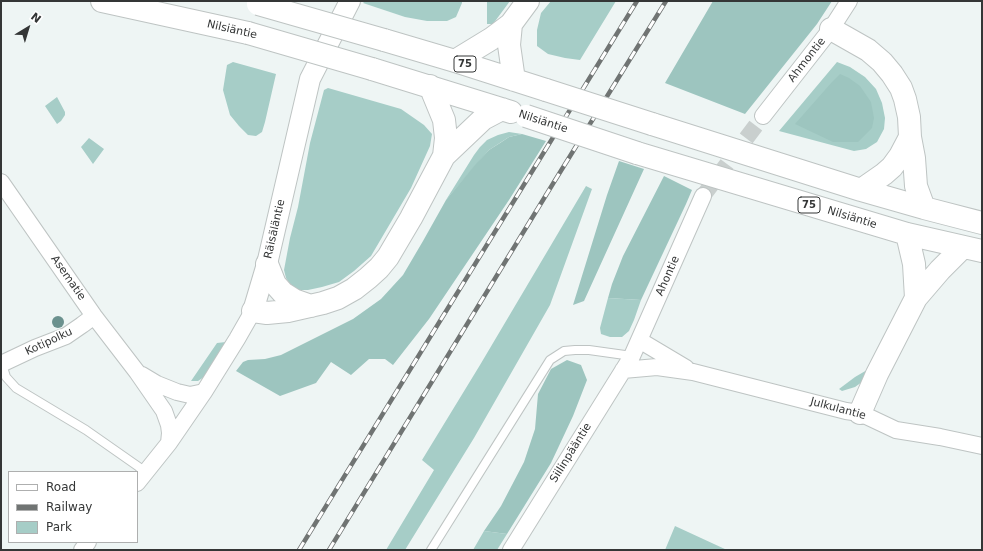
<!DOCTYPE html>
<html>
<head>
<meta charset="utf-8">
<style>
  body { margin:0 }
  #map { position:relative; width:983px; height:551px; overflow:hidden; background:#eef5f4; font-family:"DejaVu Sans",sans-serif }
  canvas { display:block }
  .frame { position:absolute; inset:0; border:2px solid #343636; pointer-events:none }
  .legend { position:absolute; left:8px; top:471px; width:130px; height:72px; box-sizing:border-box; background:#fff; border:1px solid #aeafaf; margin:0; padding:5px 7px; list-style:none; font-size:12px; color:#343636 }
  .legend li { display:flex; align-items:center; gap:8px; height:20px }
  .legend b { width:20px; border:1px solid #aeafaf }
  .north { position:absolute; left:8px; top:8px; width:40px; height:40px; -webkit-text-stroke:3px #fff; paint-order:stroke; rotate:38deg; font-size:11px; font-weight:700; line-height:16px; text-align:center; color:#343636 }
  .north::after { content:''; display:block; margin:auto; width:14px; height:18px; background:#343636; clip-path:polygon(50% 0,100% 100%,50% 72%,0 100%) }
</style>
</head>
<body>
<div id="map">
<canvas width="983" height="551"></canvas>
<div class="frame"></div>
<ul class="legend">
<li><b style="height:5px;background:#fff"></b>Road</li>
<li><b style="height:5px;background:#707473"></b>Railway</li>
<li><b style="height:11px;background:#a6cdc7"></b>Park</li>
</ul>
<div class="north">N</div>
</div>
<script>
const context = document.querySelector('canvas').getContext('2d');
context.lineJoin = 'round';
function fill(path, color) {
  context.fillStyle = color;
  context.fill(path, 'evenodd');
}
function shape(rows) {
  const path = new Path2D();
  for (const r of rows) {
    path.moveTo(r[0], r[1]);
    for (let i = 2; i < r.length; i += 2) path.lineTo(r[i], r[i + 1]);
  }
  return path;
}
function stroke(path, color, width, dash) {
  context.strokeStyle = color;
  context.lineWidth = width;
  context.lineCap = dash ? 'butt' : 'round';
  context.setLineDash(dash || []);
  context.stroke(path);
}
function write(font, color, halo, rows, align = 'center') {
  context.font = font + ' "DejaVu Sans",sans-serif';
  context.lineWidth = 3.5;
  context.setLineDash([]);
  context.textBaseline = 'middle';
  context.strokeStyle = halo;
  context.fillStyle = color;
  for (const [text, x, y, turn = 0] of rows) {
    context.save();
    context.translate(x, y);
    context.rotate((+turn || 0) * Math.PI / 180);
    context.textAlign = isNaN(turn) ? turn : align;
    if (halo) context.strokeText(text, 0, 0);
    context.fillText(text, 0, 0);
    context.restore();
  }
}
fill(shape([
  [365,1,462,1,462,3,456,17,447,21,427,21,405,17,363,3],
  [487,1,510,1,493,24,487,24],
  [551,1,616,1,580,60,565,58,548,54,537,46,537,30,541,13],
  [233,62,276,74,265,122,262,132,256,136,248,135,239,126,230,115,223,90,227,65],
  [837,62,850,67,865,77,876,89,882,103,885,118,884,129,877,142,866,149,854,151,779,131],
  [328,88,401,109,424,125,432,134,430,146,411,188,371,256,354,271,339,282,322,287,308,290,299,290,295,288,290,284,286,278,284,270,290,238,298,207,310,143,324,90],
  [57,97,65,112,65,115,61,121,57,124,45,106],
  [509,132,522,134,509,137,489,150,446,200,474,155,480,147,487,140,498,135],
  [89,138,104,149,93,164,81,147],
  [586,186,592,189,550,305,474,438,405,550,386,550,434,470,422,460,480,365],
  [608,298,641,300,634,320,629,331,622,337,610,337,601,334,600,328],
  [226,342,207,375,198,381,191,381,217,343],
  [867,370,862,382,855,387,842,391,839,389,855,377],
  [675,526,727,550,665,550],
  [484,531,507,534,497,550,473,550]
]), '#a6cdc7');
fill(shape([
  [713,1,832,1,817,24,745,114,665,83],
  [840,74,849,78,860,86,871,102,874,118,872,128,858,142,833,142,795,124,832,82],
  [522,134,546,141,509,200,429,319,393,365,385,359,369,359,351,375,331,362,316,383,280,396,236,371,243,362,248,360,265,359,281,355,353,319,381,299,403,275,423,241,446,200,475,165,489,150,500,143,509,137],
  [619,161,644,169,584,301,573,305,607,195],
  [664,176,692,190,686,204,641,300,608,298,612,284,623,256],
  [567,360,581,365,587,380,573,416,551,463,507,534,484,531,501,506,524,462,535,429,538,394,551,369]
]), '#9dc5bf');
stroke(shape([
  [703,196,763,116]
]), '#c9cfce', 16, [16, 8]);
const service = shape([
  [2,364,6,377,16,388,86,430,146,472],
  [431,550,550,360,564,351,575,350,589,350,632,356]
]);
const minor = shape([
  [763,116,831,29,849,1],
  [1,182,94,316,137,372,164,411,169,425,170,433,169,443],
  [639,340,686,368],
  [1,364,35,348,66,336,82,325,94,316],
  [623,370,657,367,693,372,846,411,860,413,896,430,940,437,982,446],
  [142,375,157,384,177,392,190,395,204,392],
  [137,483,169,443,204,392,237,339,253,311],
  [82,550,88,542],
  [511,550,632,356,703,196]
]);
const tertiary = shape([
  [253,311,267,264,310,79,350,1]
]);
const primary = shape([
  [102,1,248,33],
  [511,24,509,45,514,80],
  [831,29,868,50,882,62,892,74,901,88,905,99,909,117,910,137,914,158,916,186,924,208],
  [384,40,455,61,546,90],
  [455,61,491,39,511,24,528,1],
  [372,69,511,112],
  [430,86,444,120,446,138,444,156],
  [652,124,861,190,924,208,982,223],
  [637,153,907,234,982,251],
  [861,190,884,174,892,167,900,156,910,137],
  [907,234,914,264,916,298],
  [267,264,275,284,283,293,294,300,311,306],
  [253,311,267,313,288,311,323,303,338,298,354,289,368,278,379,268,388,257,411,218,444,156,483,119,502,109],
  [860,413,877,374,916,298,940,270,963,247]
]);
stroke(service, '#bec4c3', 10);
stroke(minor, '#bec4c3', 18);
stroke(tertiary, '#bec4c3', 22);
stroke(primary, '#bec4c3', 24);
stroke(service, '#fff', 8);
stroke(minor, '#fff', 16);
stroke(tertiary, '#fff', 20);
stroke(primary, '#fff', 22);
const rail = shape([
  [299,550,637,1],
  [329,550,554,182,666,1]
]);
stroke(rail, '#707473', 4.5);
stroke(rail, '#fff', 3, [9]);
const primaryBridge = shape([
  [258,4,384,40],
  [248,33,372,69],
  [546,90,652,124],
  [526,116,637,153]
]);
stroke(primaryBridge, '#bec4c3', 24, []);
stroke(primaryBridge, '#fff', 22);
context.fillStyle = '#6b918e';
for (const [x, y] of [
  [58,322]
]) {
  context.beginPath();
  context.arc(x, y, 6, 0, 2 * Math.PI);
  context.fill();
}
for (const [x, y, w] of [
  [465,64,22],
  [809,205,22]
]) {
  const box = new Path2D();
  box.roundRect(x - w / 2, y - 8, w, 16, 3);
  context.fillStyle = '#fff';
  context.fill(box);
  stroke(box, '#343636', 1);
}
write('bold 10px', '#343636', null, [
  ["75",465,64],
  ["75",809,205]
]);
write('11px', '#343636', '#fff', [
  ["Nilsiäntie",232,30,13],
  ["Ahmontie",807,60,-52],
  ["Nilsiäntie",543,122,18],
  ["Nilsiäntie",852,218,17],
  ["Räisäläntie",275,229,-77],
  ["Ahontie",668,276,-66],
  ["Asematie",68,278,55],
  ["Kotipolku",49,342,-25],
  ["Julkulantie",838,409,15],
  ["Siilinpääntie",571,453,-58]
]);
</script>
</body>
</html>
